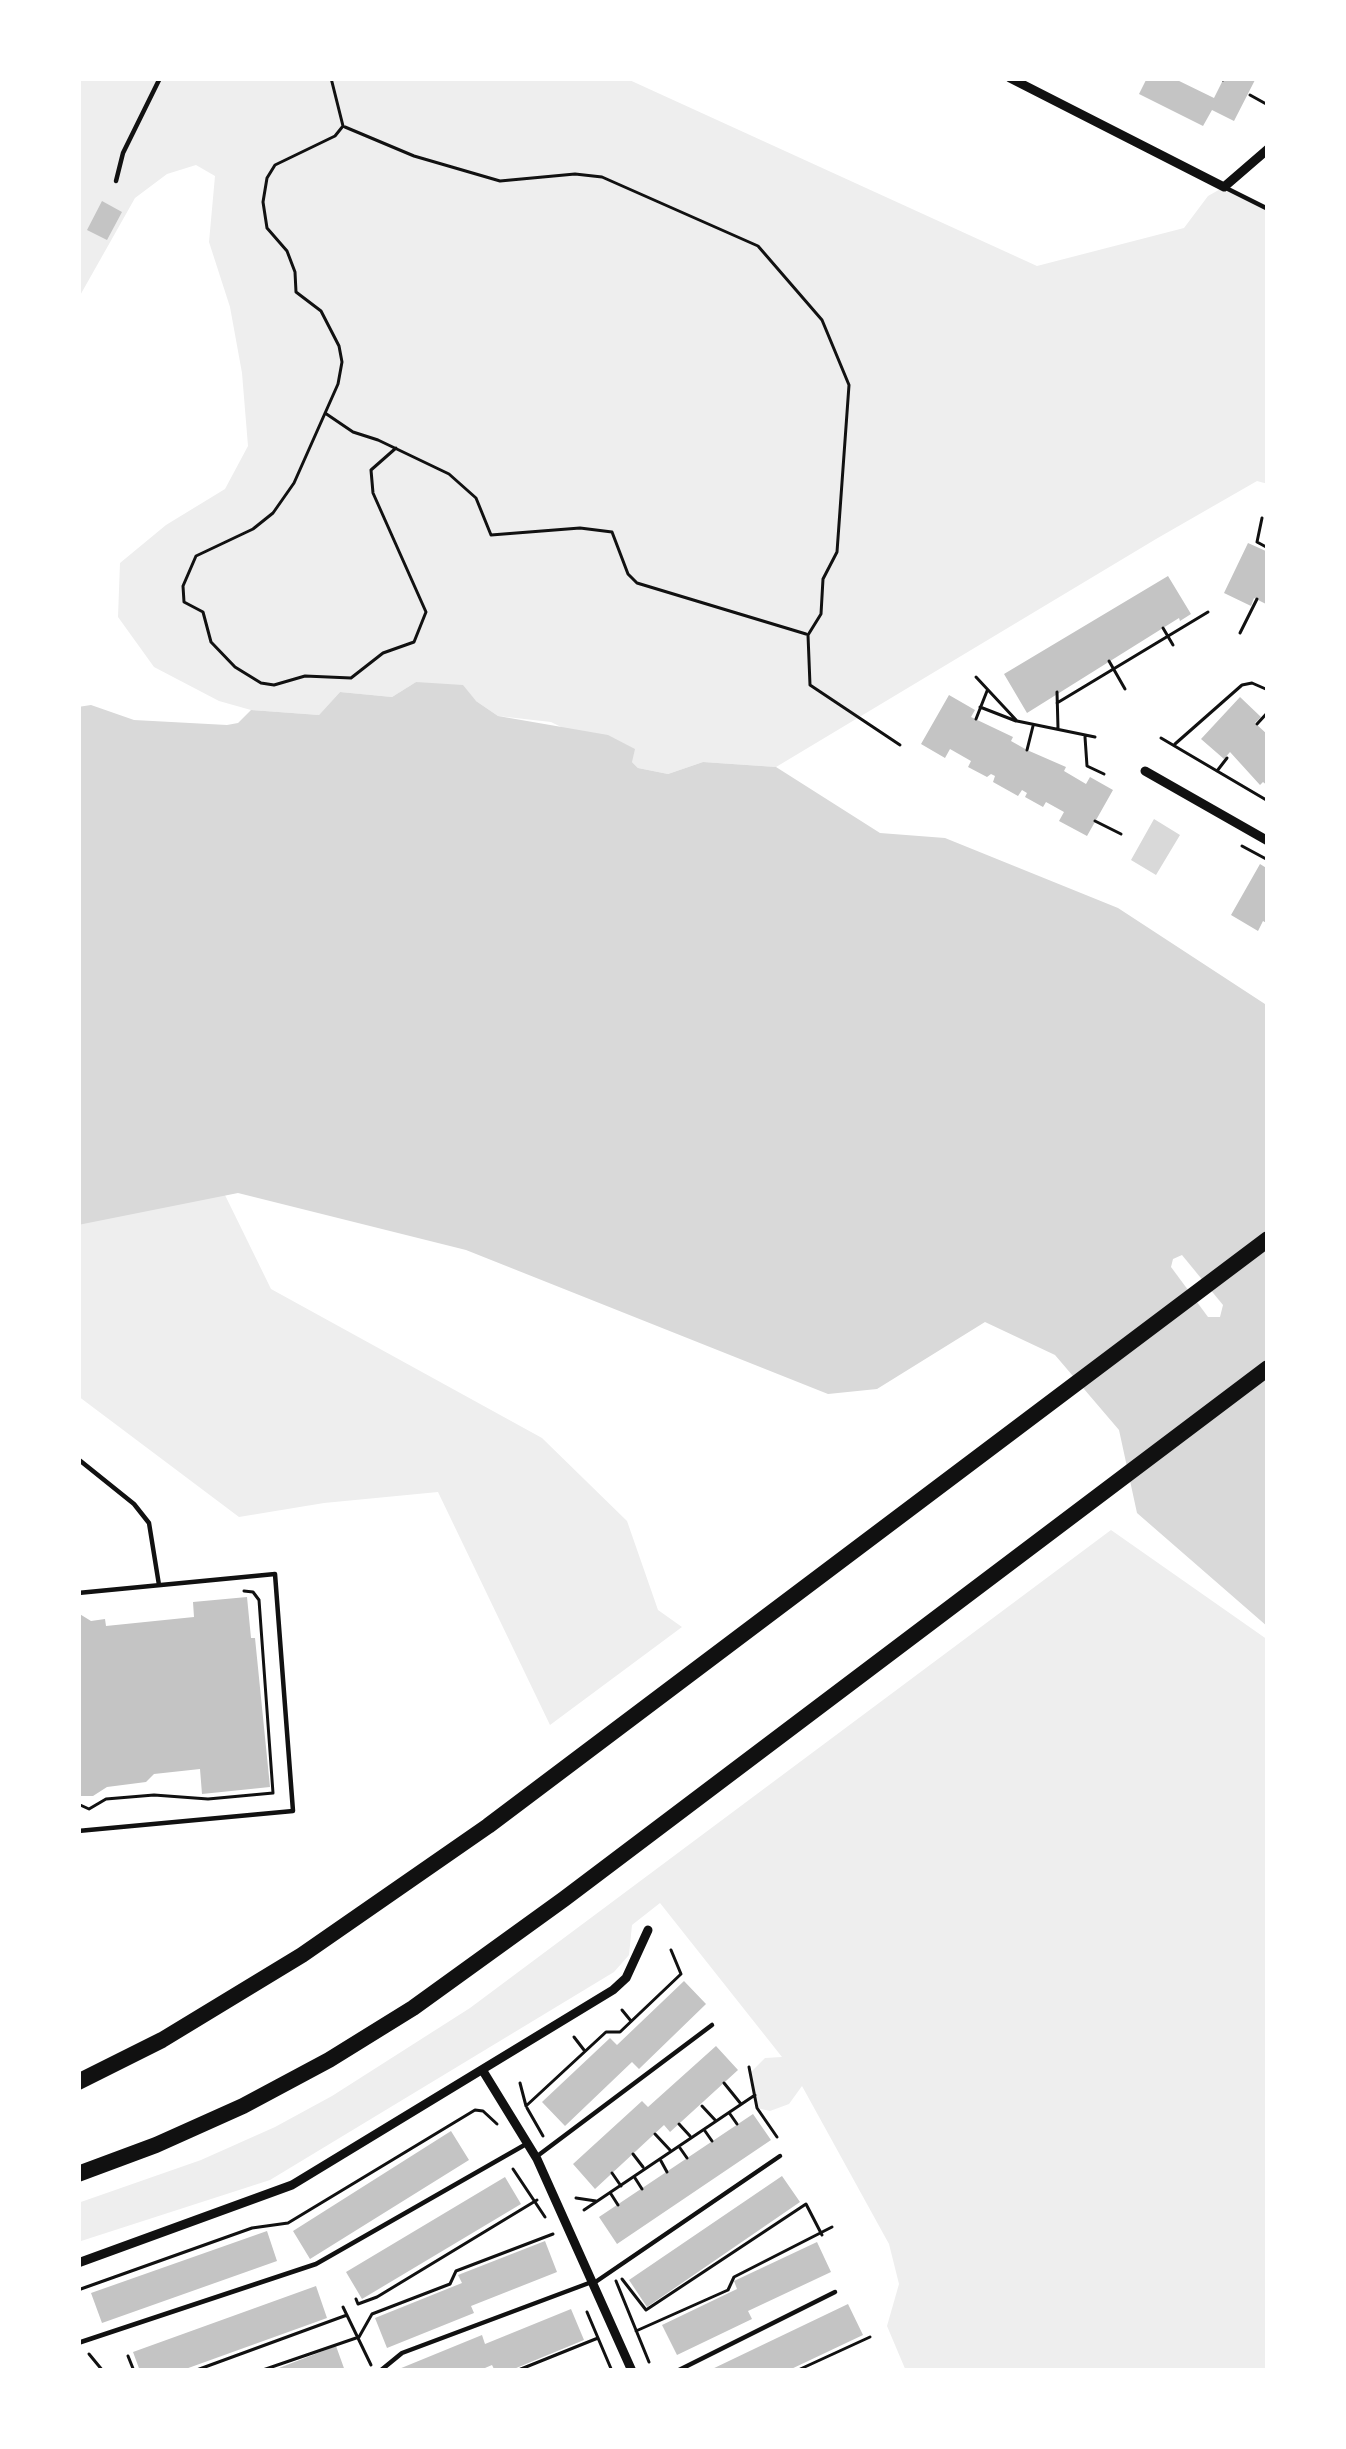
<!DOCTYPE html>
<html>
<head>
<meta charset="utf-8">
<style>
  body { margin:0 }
  #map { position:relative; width:1346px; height:2449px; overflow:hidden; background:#fff; font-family:Signika,sans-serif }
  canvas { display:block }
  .frame { position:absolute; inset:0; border:81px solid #fff; pointer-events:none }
</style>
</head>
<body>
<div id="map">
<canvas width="1346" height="2449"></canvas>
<div class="frame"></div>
</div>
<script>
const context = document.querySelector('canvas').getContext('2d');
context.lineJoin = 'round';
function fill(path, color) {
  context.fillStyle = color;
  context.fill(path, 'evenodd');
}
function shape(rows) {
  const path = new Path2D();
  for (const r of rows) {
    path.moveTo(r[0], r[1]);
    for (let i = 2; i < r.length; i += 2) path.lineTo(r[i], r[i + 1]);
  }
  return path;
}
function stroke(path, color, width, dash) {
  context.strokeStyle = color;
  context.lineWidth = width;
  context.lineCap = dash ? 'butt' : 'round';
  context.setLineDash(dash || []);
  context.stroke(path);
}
fill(shape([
  [78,78,625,78,1037,266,1184,228,1208,196,1224,187,1268,209,1268,484,1257,481,1156,539,776,767,703,762,668,774,638,768,632,762,551,722,498,716,476,701,416,682,392,697,340,692,319,715,251,710,219,701,154,667,118,617,120,563,166,525,225,489,248,446,242,373,230,307,209,242,215,176,196,165,167,174,135,198,78,299],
  [78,1173,224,1193,271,1289,542,1438,627,1521,658,1610,682,1627,550,1725,438,1492,324,1503,239,1517,78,1396],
  [1111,1530,1268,1640,1268,2371,906,2371,887,2326,899,2284,889,2244,802,2086,789,2104,770,2111,757,2108,750,2073,765,2058,782,2057,660,1903,632,1925,629,1955,614,1972,270,2180,78,2242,78,2203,201,2160,275,2127,332,2096,470,2008]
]), '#eee');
fill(shape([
  [416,682,463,685,476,701,498,716,608,735,635,749,632,762,638,768,668,774,703,762,776,767,880,833,945,838,1118,908,1268,1006,1268,1627,1137,1513,1119,1430,1055,1355,985,1322,877,1389,828,1394,466,1250,238,1193,78,1225,78,707,91,705,134,720,227,725,238,723,251,710,319,715,340,692,392,697],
  [1154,819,1180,835,1156,875,1131,860]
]), '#d9d9d9');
fill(shape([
  [1182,1255,1223,1305,1220,1317,1208,1317,1171,1267,1173,1259]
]), '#fff');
fill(shape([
  [1147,78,1173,78,1214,98,1224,78,1256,78,1234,121,1212,110,1203,126,1139,94],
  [102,201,122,212,107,240,87,230],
  [1248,543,1268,552,1268,605,1254,598,1251,606,1224,593],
  [1168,576,1191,614,1180,621,1179,618,1027,713,1004,674],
  [949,695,975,710,971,717,1013,737,1011,741,1027,750,1066,767,1064,771,1086,784,1090,777,1113,790,1087,836,1059,821,1064,812,1046,802,1043,807,1025,797,1027,793,1022,790,1018,796,993,782,995,776,991,774,987,777,968,767,971,761,950,749,945,758,921,744],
  [1240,697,1261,717,1255,723,1268,735,1268,786,1263,782,1260,785,1230,752,1224,759,1201,739],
  [1260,864,1268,869,1268,924,1263,921,1258,931,1231,915],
  [247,1597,251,1638,255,1638,270,1787,202,1794,200,1769,154,1774,146,1782,107,1787,93,1796,78,1796,78,1613,91,1621,105,1619,106,1626,194,1617,193,1602],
  [684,1981,706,2004,639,2069,632,2062,565,2126,542,2102,610,2038,617,2045],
  [716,2046,738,2070,670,2132,664,2125,595,2189,573,2164,642,2101,648,2107],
  [753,2114,771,2140,617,2244,599,2217],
  [451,2131,469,2160,310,2259,293,2231],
  [782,2176,800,2202,647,2307,629,2280],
  [505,2177,521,2204,362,2299,346,2272],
  [267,2231,277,2261,102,2323,91,2293],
  [545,2241,557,2272,471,2306,474,2313,387,2348,375,2318,462,2283,458,2275],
  [817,2242,831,2272,748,2311,752,2319,677,2355,662,2325,737,2289,734,2281],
  [316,2286,327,2318,180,2371,140,2371,133,2352],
  [848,2304,863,2335,787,2371,708,2371],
  [571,2309,584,2340,509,2371,495,2371,492,2365,478,2371,394,2371,482,2335,485,2344],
  [336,2346,345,2371,271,2371]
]), '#c4c4c4');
stroke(shape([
  [331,78,343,126,335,136,275,165,267,178,263,202,267,228,287,251,295,272,296,292,321,311,339,346,342,362,338,384,294,483,273,513,253,529,196,556,183,586,184,602,203,612,211,642,235,667,261,683,274,685,305,676,351,678,383,653,414,642,426,612,373,493,371,470,396,448],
  [1220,78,1223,80],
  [1250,95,1268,105],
  [345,127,414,156,500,181,575,174,602,177,758,246,822,320,849,385,837,552,823,579,821,614,808,635,810,685,900,745],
  [325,413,353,432,378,440,449,474,476,498,491,535,580,528,612,532,628,574,637,583,806,634],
  [1262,518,1257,542,1268,548],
  [1163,628,1173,645],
  [1240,633,1257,599],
  [1109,661,1125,689],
  [976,677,1017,721,1095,737],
  [1057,692,1058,728],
  [1057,703,1208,612],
  [980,707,1016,721],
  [976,719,987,691],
  [1257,724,1268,712],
  [1085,737,1087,766,1104,774],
  [1161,738,1268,801],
  [1175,744,1242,685,1252,683,1268,690],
  [1027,750,1033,726],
  [1217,771,1227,758],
  [1095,821,1121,834],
  [1242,846,1268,860],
  [78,1804,89,1809,106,1799,154,1795,208,1799,273,1793,259,1600,253,1592,244,1591],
  [622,2010,631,2021],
  [574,2037,584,2050],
  [749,2067,757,2108,777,2137],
  [520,2083,526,2106,606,2032,620,2032,681,1974,671,1950],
  [724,2083,741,2104],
  [702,2106,716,2121],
  [527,2108,543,2136],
  [730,2114,737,2124],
  [679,2124,690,2136],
  [705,2131,712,2141],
  [655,2134,670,2150],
  [680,2148,687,2158],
  [633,2154,643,2167],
  [661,2161,667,2172],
  [513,2169,545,2217],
  [612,2173,621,2186],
  [635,2178,642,2189],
  [611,2194,618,2205],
  [576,2198,596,2201],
  [584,2210,755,2095],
  [622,2279,646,2310,806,2204,822,2235],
  [616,2281,649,2362],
  [78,2290,252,2228,288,2223,475,2110,483,2111,497,2124],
  [356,2299,358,2304,377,2297,537,2200],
  [343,2307,371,2365],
  [587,2312,612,2371],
  [636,2331,728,2290,734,2277,832,2227],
  [89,2354,103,2371],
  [128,2356,134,2371],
  [194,2371,347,2315],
  [260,2371,359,2337,372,2314,450,2284,456,2271,553,2234],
  [516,2371,598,2338],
  [796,2371,870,2337]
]), '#111', 3);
stroke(shape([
  [116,181,123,153,160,78],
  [1224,187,1268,209],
  [78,1459,134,1504,149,1523,159,1585],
  [78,1593,275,1574,293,1811,78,1831],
  [536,2157,712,2025],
  [594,2283,780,2156],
  [78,2343,316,2264,528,2143],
  [380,2371,402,2353,589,2283],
  [677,2371,835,2292]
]), '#111', 4.5);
stroke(shape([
  [1010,78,1224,187,1268,149],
  [1145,771,1268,841],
  [483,2071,537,2159,632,2371],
  [78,2263,292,2185,613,1990,626,1978,648,1930]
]), '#111', 9);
stroke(shape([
  [78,2082,162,2040,302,1955,488,1826,1268,1239],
  [78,2174,156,2145,243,2106,329,2060,413,2008,564,1899,1268,1368]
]), '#111', 16);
</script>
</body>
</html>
